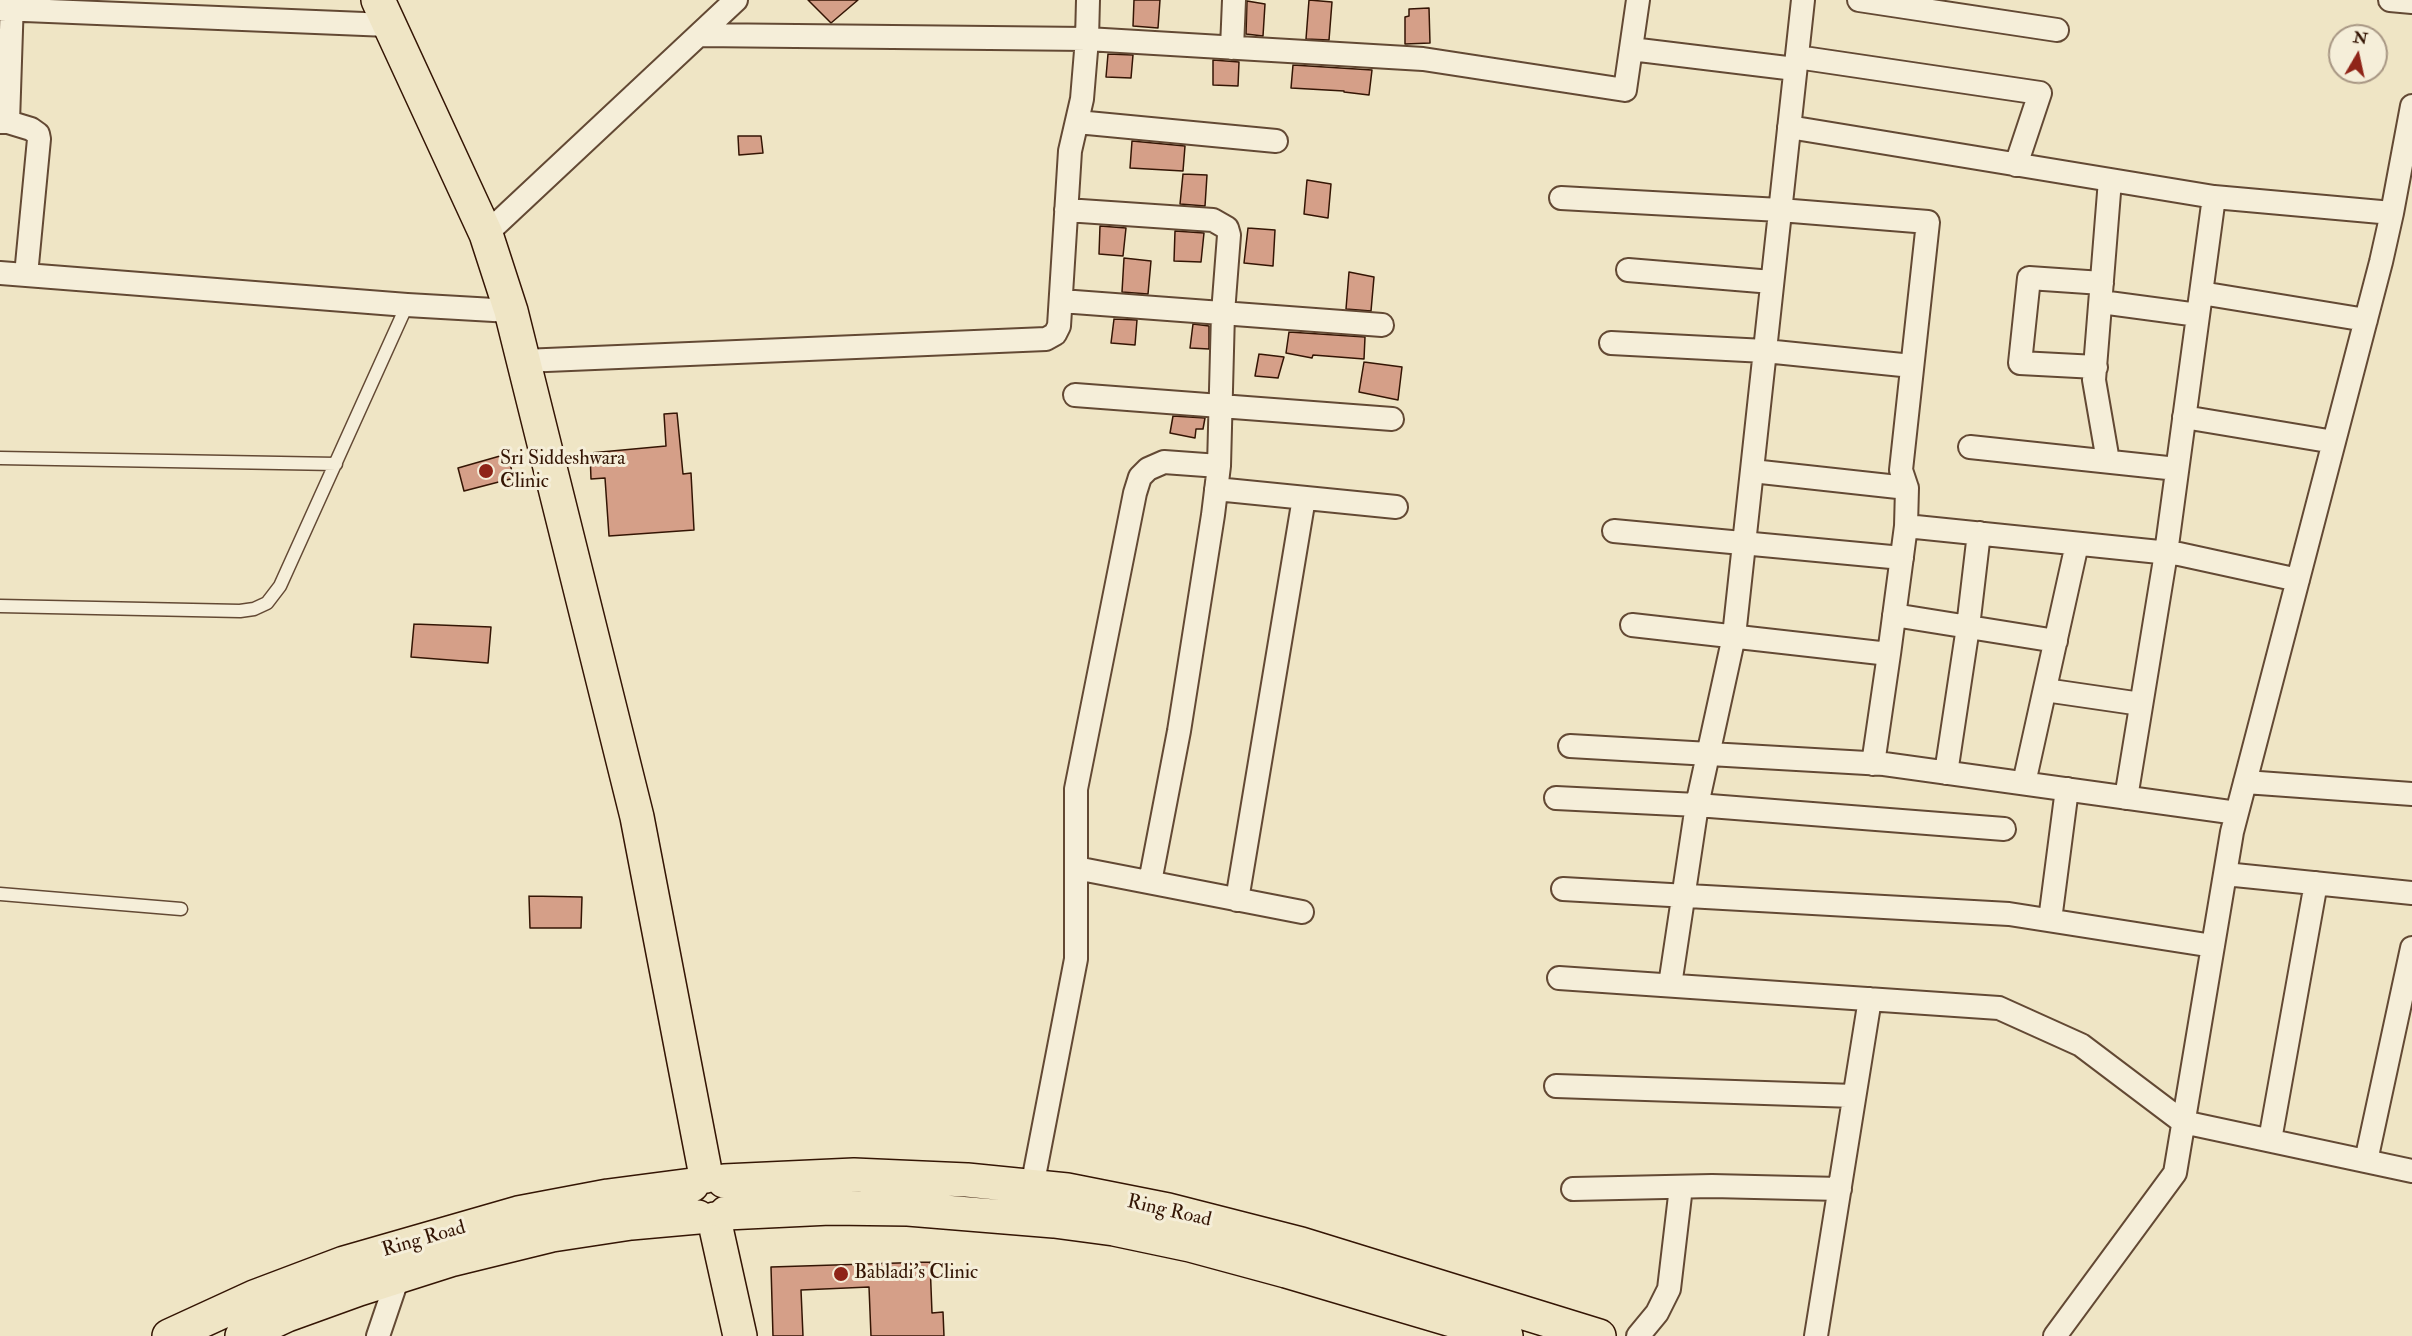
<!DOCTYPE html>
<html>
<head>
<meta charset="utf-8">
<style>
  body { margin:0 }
  #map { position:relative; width:2412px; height:1336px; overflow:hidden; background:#efe5c5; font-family:"IM FELL Double Pica",serif }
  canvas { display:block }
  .north { position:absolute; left:2328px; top:24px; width:60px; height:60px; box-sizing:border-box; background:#f5eed9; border:2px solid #a89784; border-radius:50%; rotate:9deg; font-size:16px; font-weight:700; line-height:24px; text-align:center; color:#341504 }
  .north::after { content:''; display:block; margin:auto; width:21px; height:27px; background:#8f2418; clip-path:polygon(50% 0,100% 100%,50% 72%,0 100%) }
</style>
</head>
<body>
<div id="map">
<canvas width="2412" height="1336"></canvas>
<div class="north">N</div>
</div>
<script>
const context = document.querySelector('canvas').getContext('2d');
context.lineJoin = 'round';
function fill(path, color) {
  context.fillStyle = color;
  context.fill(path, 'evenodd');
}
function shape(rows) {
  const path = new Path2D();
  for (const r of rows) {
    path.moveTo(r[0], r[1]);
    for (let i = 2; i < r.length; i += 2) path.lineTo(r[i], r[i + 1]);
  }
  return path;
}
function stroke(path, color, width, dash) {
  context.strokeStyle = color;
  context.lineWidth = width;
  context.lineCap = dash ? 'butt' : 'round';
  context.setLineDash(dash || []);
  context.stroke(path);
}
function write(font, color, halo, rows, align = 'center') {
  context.font = font + ' "IM FELL Double Pica",serif';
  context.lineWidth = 6;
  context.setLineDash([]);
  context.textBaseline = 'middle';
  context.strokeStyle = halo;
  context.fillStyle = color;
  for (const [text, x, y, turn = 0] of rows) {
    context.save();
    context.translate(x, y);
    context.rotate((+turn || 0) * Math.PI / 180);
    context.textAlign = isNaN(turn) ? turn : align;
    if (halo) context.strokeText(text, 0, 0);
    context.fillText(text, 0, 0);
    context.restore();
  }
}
const building = shape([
  [808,0,858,0,831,23,808,0],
  [1134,0,1160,0,1158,28,1133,26,1134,0],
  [1309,0,1332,2,1329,40,1306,39,1309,0],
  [1247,1,1265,4,1263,36,1246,34,1247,1],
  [1429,8,1430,43,1405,44,1405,17,1409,16,1409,9,1429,8],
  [1108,54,1133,55,1131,78,1106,77,1108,54],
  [1213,60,1239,62,1238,86,1213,85,1213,60],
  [1293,65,1372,70,1369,95,1344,92,1344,91,1291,88,1293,65],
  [738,136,761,136,763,153,739,155,738,136],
  [1132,141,1185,146,1183,171,1130,168,1132,141],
  [1183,174,1207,175,1205,206,1180,204,1183,174],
  [1307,180,1331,184,1328,218,1304,214,1307,180],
  [1100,226,1126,228,1123,256,1099,254,1100,226],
  [1248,228,1275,230,1273,266,1244,263,1248,228],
  [1175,231,1204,233,1201,262,1174,261,1175,231],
  [1124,258,1151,261,1148,294,1122,292,1124,258],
  [1349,272,1374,277,1371,311,1346,309,1349,272],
  [1114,319,1137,320,1135,345,1111,343,1114,319],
  [1193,324,1209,326,1209,349,1190,348,1193,324],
  [1289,332,1365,337,1364,359,1313,355,1312,358,1286,353,1289,332],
  [1259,354,1284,357,1278,378,1255,376,1259,354],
  [1364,362,1402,367,1398,400,1359,392,1364,362],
  [677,413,683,474,691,473,694,530,609,536,605,478,591,479,590,453,666,446,664,414,677,413],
  [1173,416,1205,418,1203,429,1196,429,1195,438,1170,433,1173,416],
  [507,454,514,478,464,491,458,468,507,454],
  [414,624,491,627,488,663,411,657,414,624],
  [529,896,582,897,581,928,530,928,529,896],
  [930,1262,932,1313,943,1312,944,1336,871,1336,869,1287,801,1290,803,1336,773,1336,771,1267,930,1262]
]);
fill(building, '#d59f88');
stroke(building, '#341504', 1.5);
const service = shape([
  [0,458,336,464],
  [0,606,240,611,254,609,267,603,280,586,407,305],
  [0,894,181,909]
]);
const minor = shape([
  [1088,0,1087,39,1423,59,1625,90,1638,0],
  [1859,0,2057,30],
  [2390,0,2412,2],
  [0,9,388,25],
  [1232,48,1234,0],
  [1631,49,1795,69],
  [1797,57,2040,93,2016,165],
  [0,122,8,122,12,0],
  [8,122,31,129,38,134,39,139,26,275],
  [1077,122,1276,141],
  [1789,127,2214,197],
  [1561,198,1780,210,1928,222,1901,470,1907,488,1906,526,1889,654],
  [1066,210,1213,220,1227,228,1229,235,1223,313,1219,466,1213,515,1179,731,1150,882],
  [486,234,736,0],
  [1628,270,1772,282],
  [0,273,407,305,511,311],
  [2201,293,2366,320],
  [1061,301,1382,325],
  [2101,302,2198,315],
  [1611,343,1765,351,1912,366],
  [523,361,1046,339,1055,334,1059,326,1070,151,1082,99,1087,39,699,35],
  [2096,367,2020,363,2029,278,2102,283],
  [1075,395,1392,419],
  [2184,417,2334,442],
  [1970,447,2177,469],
  [2108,461,2094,380,2110,180],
  [1752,471,1907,488],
  [1216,489,1396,507],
  [1906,526,2179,554,2298,580],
  [1614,531,1902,558],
  [1894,615,2056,641],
  [1632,625,1889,654,1873,764],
  [2045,690,2141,704],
  [1570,746,1884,764,2237,813],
  [1946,773,1968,627,1979,533],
  [2245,782,2412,794],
  [2024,783,2077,544],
  [1556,798,1697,805,2004,829],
  [2126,798,2166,553,2214,197,2392,213],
  [1076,868,1302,912],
  [2225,874,2412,893],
  [1563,889,2009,914,2213,946],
  [1237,900,1304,498],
  [2050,920,2067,789],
  [1559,978,1999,1008,2081,1045,2183,1122,2412,1171],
  [1670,985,1697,805,1734,636,1803,0],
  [1556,1086,1854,1096],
  [2270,1140,2316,883],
  [2366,1161,2412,948],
  [1032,1187,1076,959,1076,789,1135,493,1140,477,1148,469,1164,462,1219,466],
  [1573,1189,1712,1186,1840,1189],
  [378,1336,398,1277],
  [1638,1336,1657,1313,1669,1289,1681,1187],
  [1816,1336,1870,999],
  [2055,1336,2175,1173,2232,832,2381,262,2392,213,2412,106]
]);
const primary = shape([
  [378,0,486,234,511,311,637,817,706,1176],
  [714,1219,740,1336]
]);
const trunk = shape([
  [724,1181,854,1175,967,1180,1067,1190,1168,1210,1301,1244,1599,1336],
  [726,1213,830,1208,908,1209,1054,1221,1114,1229,1190,1245,1286,1271,1506,1336],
  [169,1336,254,1297,344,1263,518,1213,608,1196,692,1185],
  [242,1336,287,1315,359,1289,450,1260,552,1235,631,1223,698,1217]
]);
stroke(service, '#634934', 15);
stroke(minor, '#634934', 26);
stroke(primary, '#341504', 36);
stroke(trunk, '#341504', 36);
stroke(service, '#f5eed9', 12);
stroke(minor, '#f5eed9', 22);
stroke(primary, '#efe5c5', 33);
stroke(trunk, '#efe5c5', 33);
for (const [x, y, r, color] of [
  [486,471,8,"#8f2418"],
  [841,1274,8,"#8f2418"]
]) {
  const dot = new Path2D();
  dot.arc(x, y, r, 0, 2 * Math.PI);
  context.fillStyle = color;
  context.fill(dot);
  stroke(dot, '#f5eed9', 2);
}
write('20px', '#341504', '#f5eed9', [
  ["Sri Siddeshwara",500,460],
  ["Clinic",500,483],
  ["Babladi's Clinic",854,1274]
], 'left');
write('20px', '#341504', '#f5eed9', [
  ["Ring Road",1169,1212,13],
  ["Ring Road",424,1240,-16]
]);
</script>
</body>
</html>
